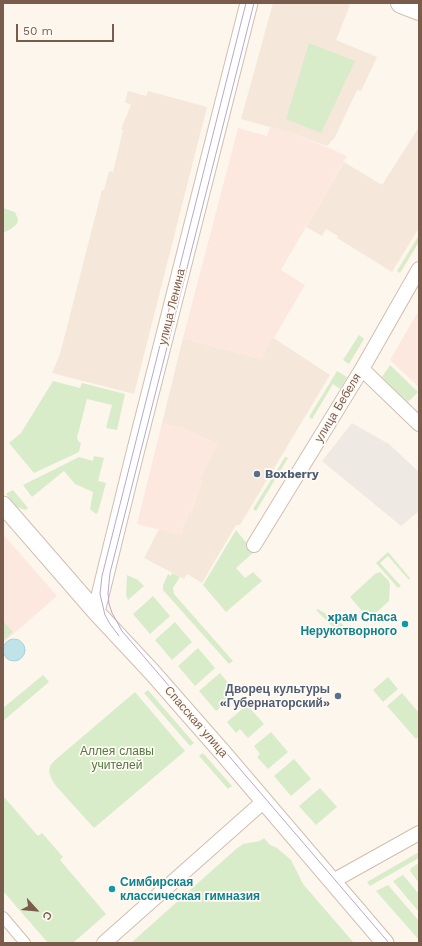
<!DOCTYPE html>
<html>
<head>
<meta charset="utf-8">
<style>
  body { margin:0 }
  #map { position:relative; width:422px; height:946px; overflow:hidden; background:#fdf6ec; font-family:"Work Sans",sans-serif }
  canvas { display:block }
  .frame { position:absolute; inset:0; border:4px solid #7a5c4d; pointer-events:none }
  .north { position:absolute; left:16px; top:890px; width:40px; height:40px; -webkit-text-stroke:3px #fffaf3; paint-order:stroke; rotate:117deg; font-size:11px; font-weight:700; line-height:16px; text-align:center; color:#7a5c4d }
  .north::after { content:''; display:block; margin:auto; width:14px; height:18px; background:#7a5c4d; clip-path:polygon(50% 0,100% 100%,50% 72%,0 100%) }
  .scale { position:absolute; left:16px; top:24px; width:98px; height:18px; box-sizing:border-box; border:2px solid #7a5c4d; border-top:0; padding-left:5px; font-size:12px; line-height:14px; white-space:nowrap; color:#7a5c4d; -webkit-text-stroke:3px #fffaf3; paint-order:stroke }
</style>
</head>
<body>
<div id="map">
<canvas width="422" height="946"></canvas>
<div class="frame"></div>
<div class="north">С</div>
<div class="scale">50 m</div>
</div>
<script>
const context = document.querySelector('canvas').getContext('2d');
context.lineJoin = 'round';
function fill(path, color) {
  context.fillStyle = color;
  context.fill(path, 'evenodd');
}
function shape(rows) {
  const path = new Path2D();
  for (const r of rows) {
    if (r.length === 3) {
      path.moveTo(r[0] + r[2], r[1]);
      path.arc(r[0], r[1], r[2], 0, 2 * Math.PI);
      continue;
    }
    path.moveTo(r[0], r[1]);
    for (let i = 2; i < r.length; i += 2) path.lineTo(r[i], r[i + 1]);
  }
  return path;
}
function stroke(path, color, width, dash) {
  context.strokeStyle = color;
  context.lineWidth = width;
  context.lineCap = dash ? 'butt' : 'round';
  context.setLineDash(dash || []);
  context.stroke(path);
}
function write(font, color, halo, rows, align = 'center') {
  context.font = font + ' "Work Sans",sans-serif';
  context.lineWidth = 3.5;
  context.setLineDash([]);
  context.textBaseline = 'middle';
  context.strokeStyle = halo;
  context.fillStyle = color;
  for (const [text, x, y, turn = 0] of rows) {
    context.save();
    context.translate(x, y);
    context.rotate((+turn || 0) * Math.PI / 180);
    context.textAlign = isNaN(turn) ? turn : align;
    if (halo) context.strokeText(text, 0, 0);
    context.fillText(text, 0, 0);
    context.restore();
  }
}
fill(shape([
  [273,3,346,3,350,5,336,40,377,57,361,91,357,90,335,137,327,146,288,132,241,119],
  [128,91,146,96,148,91,207,107,134,394,52,373,60,354,102,190,104,190,109,171,113,172,123,130,121,129,131,105,125,102],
  [419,127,419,228,392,272,337,238,338,236,326,229,322,236,306,227,344,162,382,185],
  [272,337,330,375,240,525,236,525,202,583,187,574,184,579,144,558,159,529,181,535,188,513,191,513,202,481,199,480,217,444,187,430,162,423,183,338,261,359]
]), '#f5e8da');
fill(shape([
  [270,127,288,132,327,147,347,156,281,270,305,285,274,338,272,337,261,359,183,338,238,128,267,136],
  [419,310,419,387,390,360],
  [162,423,187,430,217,444,200,480,202,481,191,513,188,513,181,535,137,524],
  [3,534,57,596,3,643]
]), '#fde8e0');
fill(shape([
  [352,423,389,444,419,472,419,511,401,526,322,461]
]), '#efe9e4');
fill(shape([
  [309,43,355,61,321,133,286,119],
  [3,208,15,212,18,219,17,224,11,229,3,233],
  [419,235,419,242,400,273,397,271],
  [359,335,364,339,349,364,343,360],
  [390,365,418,392,408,402,382,377],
  [337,371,347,377,340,389,333,384,312,419,309,417],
  [53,381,80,388,82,383,125,394,117,430,106,428,112,405,87,399,77,438,79,442,81,443,79,452,34,473,9,443,21,433],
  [94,456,104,458,98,481,106,483,98,512,96,514,90,509,93,492,75,484,64,471,32,497,23,485,79,457,93,461],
  [285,457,288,458,256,511,253,509],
  [13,490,28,508,25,510,17,507,6,494],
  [236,530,254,552,236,568,245,578,253,572,262,581,226,612,203,585],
  [388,552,410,578,409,580,388,556,380,563,401,586,398,588,376,563],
  [380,572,388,580,390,584,389,601,369,619,350,597,375,574],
  [172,573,180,577,173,588,174,594,233,661,229,664,163,590,163,585,168,574,171,576],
  [127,575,138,580,144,586,128,600,126,595],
  [153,596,170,616,150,634,133,614],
  [318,609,341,623,344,626,343,629,339,633,316,610],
  [3,621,13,632,3,641],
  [175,622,192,642,172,660,155,640],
  [198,648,215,668,195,686,178,666],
  [220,673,236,693,216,711,199,691],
  [43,675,49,682,3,721,3,708],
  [388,677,398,689,383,702,373,690],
  [148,690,194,743,190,746,144,693],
  [135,692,185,751,94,828,56,786,51,778,49,771,50,766,54,761],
  [402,693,419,713,419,736,416,739,387,706],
  [247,705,264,724,248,738,240,729,236,733,227,722],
  [271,732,288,752,268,769,257,757,260,754,254,746],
  [203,753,232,786,228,789,199,756],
  [294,759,311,779,291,796,274,776],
  [320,788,337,807,316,825,299,806],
  [3,796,38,836,42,833,63,857,60,860,106,914,73,943,48,943,3,891],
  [264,838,270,845,277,848,291,860,303,884,354,943,131,943,236,849,243,844,260,841],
  [419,852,419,858,370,886,367,882],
  [419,863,419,883,410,871,411,868],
  [403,875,419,894,419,912,393,881],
  [388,885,419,921,419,940,376,891]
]), '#d8ecc9');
const water = shape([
  [14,650,11]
]);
fill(water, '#bfe3e8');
stroke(water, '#a5d3da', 1);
const pedestrian = shape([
  [3,917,25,943]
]);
const minor = shape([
  [362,369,419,424],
  [254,545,362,369,419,269],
  [333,881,419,833],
  [104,943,264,801]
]);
const tertiary = shape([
  [3,505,96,612,152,672,223,753,385,943],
  [96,612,134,457,249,3]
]);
const secondary = shape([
  [401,3,419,10]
]);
stroke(pedestrian, '#d1beb0', 12);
stroke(minor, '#d1beb0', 16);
stroke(tertiary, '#d1beb0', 19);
stroke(secondary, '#d6c0b0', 22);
stroke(pedestrian, '#fff', 10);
stroke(minor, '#fff', 14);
stroke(tertiary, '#fff', 17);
stroke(secondary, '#fff', 20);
stroke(shape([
  [254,3,110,573,108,593,109,604,112,613,122,631,389,943],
  [119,636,110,624,105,615,100,594,102,576,246,3]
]), '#b9a8c9', 1);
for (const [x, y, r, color] of [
  [257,474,4,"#5c6f8a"],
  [405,624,4,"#0f9aa8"],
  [338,696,4,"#5c6f8a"],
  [112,889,4,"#0f9aa8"]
]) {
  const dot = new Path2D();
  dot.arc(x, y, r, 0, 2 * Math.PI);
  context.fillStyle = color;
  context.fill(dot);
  stroke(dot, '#fffaf3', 1.5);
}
write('12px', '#7a5c4d', '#fffaf3', [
  ["улица Ленина",172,307,-76],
  ["улица Бебеля",338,408,-59],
  ["Спасская улица",196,722,49]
]);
write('bold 12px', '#4e5e75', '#fffaf3', [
  ["Boxberry",265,474],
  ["Дворец культуры",330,689,"right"],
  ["«Губернаторский»",330,703,"right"]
], 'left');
write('bold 12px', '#0d838f', '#fffaf3', [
  ["xрам Спаса",397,617],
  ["Нерукотворного",397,631],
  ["Симбирская",120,882,"left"],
  ["классическая гимназия",120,896,"left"]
], 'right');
write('12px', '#537a41', '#fffaf3', [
  ["Аллея славы",117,751],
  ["учителей",117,765]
]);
</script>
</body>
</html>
